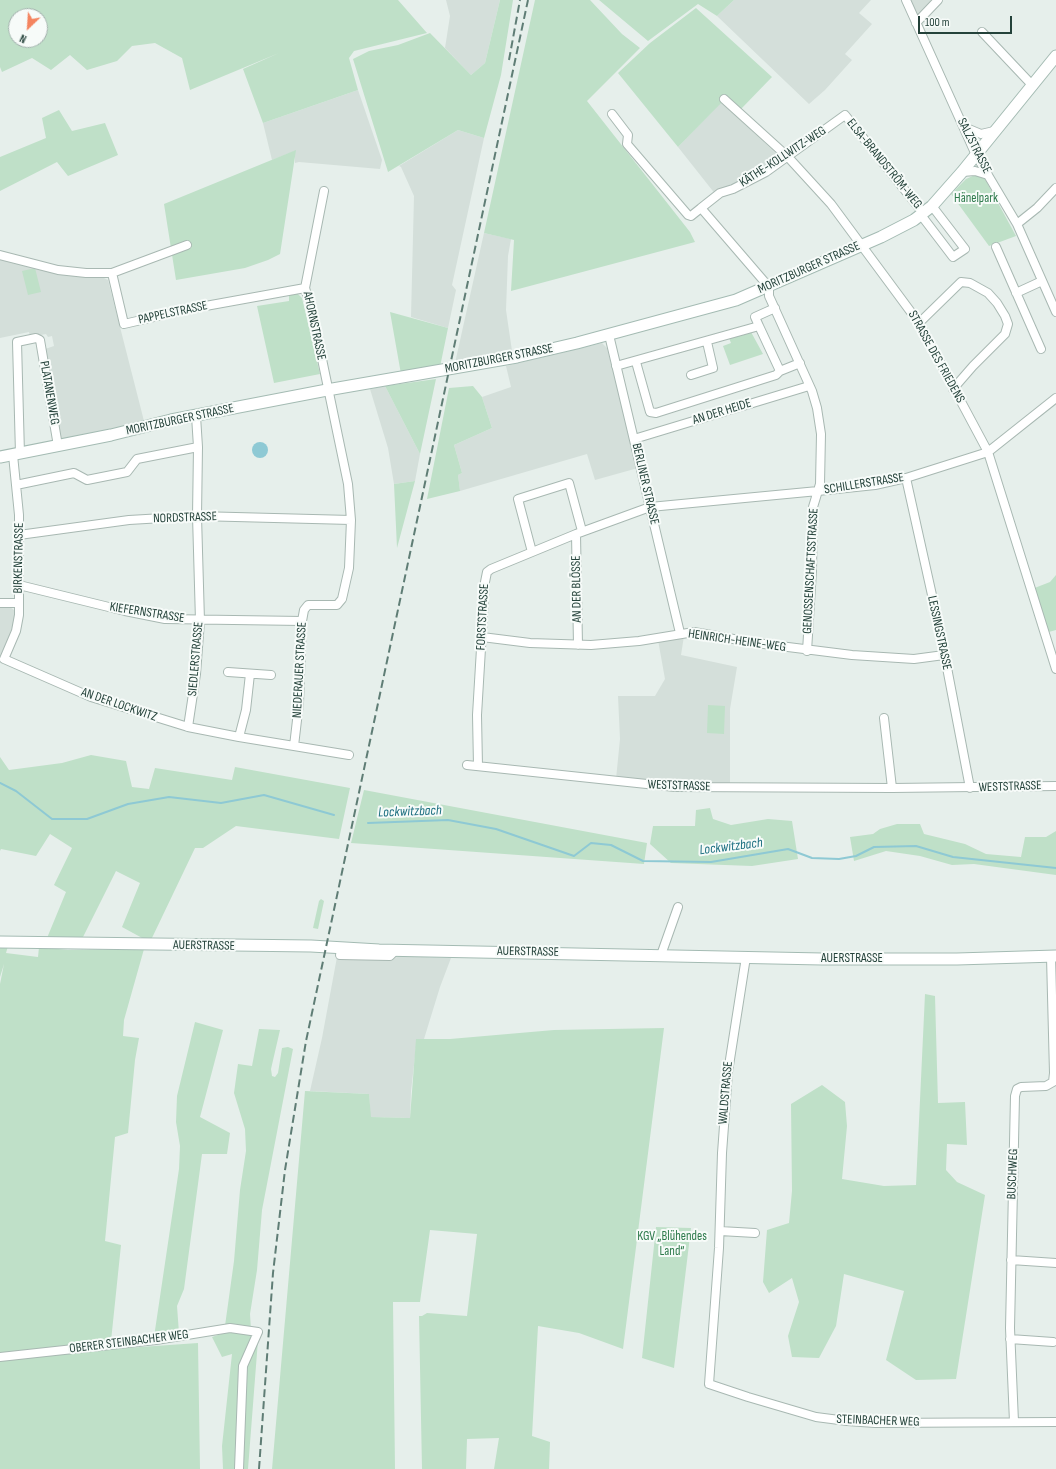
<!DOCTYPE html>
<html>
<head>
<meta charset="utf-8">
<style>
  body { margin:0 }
  #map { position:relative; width:1056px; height:1469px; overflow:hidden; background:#e6efeb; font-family:"Sofia Sans Condensed",sans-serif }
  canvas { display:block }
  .north { position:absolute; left:8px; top:8px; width:40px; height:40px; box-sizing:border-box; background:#f7fbf9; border:1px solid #a3b1ad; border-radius:50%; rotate:205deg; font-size:11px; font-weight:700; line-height:16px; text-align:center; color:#24423a }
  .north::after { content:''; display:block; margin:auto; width:14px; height:18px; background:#f4845f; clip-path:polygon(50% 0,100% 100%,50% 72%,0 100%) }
  .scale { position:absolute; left:918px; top:16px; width:94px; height:18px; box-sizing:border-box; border:2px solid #24423a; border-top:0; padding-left:5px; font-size:12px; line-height:14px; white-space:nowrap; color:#24423a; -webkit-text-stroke:3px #f7fbf9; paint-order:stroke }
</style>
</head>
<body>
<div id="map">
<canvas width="1056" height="1469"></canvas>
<div class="north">N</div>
<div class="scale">100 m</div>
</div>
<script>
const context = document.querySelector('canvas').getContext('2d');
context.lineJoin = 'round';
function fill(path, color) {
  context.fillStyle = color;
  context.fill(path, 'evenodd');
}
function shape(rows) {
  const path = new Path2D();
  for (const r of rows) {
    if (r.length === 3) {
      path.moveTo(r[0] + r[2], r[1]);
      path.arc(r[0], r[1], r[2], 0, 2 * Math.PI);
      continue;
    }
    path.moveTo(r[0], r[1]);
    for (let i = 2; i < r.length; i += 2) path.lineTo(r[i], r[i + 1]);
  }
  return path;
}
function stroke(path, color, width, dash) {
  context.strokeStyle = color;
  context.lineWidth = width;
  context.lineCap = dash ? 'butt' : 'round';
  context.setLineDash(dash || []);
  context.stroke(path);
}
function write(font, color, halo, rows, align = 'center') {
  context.font = font + ' "Sofia Sans Condensed",sans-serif';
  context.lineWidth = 4;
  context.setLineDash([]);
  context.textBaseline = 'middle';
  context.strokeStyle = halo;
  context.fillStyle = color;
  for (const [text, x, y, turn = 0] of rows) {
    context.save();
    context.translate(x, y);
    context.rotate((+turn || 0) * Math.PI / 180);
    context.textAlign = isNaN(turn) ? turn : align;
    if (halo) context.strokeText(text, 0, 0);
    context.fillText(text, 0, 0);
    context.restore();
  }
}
fill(shape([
  [446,0,500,0,485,63,471,75,445,48,450,16],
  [734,0,871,0,859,13,872,24,845,54,852,60,825,90,809,104,717,16],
  [909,0,933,0,918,17],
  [358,90,382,160,380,169,299,162,295,163,295,151,272,160,263,123],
  [721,102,782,159,716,195,678,147],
  [458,130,484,138,452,285,456,290,448,328,411,317,414,196,401,167,399,166],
  [484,233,511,239,508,256,506,310,512,351,455,363],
  [0,258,102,277,108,280,144,421,61,442,45,349,54,346,52,336,48,337,46,334,30,337,29,332,0,338],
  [602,343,607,348,638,468,595,480,587,454,460,491,458,475,462,473,454,445,492,428,482,397,511,387,506,366],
  [385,386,420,454,415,481,394,484,388,448,370,389],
  [0,607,10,607,14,610,16,616,2,656,0,655],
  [684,636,681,655,737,667,730,709,730,785,616,779,620,739,618,696,655,696,665,679,658,640],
  [398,956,451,958,440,987,424,1039,417,1039,411,1091,410,1118,370,1117,369,1094,310,1091,322,1038,337,957,393,960]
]), '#d4dfda');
fill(shape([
  [0,0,398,0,427,33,354,51,349,58,358,90,263,123,243,69,279,53,190,90,182,58,155,43,132,46,117,61,87,70,70,55,51,70,32,58,2,72,0,67],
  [16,16,40,16,40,40,16,40],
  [500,0,513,0,501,75,484,138,458,130,388,172,353,59,369,51,398,45,430,33,471,75,485,63],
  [535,0,590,0,622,34,640,48,587,101,690,232,695,242,511,291,514,240,484,233],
  [599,0,734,0,717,16,698,4,648,41],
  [696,8,772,77,741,109,727,97,678,147,618,73,650,43],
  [59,110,72,131,105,123,118,155,68,176,57,162,0,191,0,157,46,138,42,118],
  [296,150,280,254,268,260,245,268,176,280,164,204],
  [975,175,985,179,1016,236,989,246,951,194,966,179],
  [35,268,41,292,28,295,22,271],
  [297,293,302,298,320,374,274,383,257,306,289,301,289,294],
  [390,312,448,328,440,367,401,374],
  [751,332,763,354,730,365,723,346,731,343,729,338],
  [436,379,420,454,385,386],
  [473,386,482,397,492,428,454,445,462,473,458,475,460,491,427,499,449,388],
  [415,481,397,548,394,484],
  [1056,575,1056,630,1045,633,1032,589,1050,582],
  [708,705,725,706,724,734,707,733],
  [91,755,126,761,132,787,149,789,155,768,232,780,235,767,350,788,339,839,236,826,203,848,195,848,151,940,144,939,122,927,140,883,116,871,81,941,47,938,66,892,54,885,72,848,50,834,36,856,1,849,0,851,0,757,9,770,62,763],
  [364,790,647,843,644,864,351,843],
  [710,808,713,819,731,825,768,819,792,821,798,859,752,866,671,863,650,844,653,826,695,826,696,810],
  [897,824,920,824,924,834,965,844,986,854,1021,857,1025,837,1046,837,1056,831,1056,875,974,864,952,865,920,856,886,851,854,861,850,837,873,834,880,829],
  [321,899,324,901,318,929,313,928,319,901],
  [0,946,8,946,6,953,38,957,39,947,68,950,144,949,124,1020,123,1036,139,1038,135,1060,128,1133,115,1137,105,1241,121,1245,111,1341,112,1349,198,1343,200,1469,0,1469,0,984,4,964,0,977],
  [925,994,935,996,938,1103,965,1102,967,1145,947,1144,946,1170,957,1182,985,1195,956,1379,916,1380,886,1360,904,1291,844,1274,836,1326,819,1358,792,1357,788,1336,799,1302,792,1278,769,1293,763,1282,767,1230,789,1223,792,1191,791,1104,822,1085,845,1102,847,1126,842,1179,884,1186,916,1185],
  [195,1022,223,1030,200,1117,230,1133,227,1154,202,1154,184,1289,177,1306,179,1333,154,1337,179,1169,180,1146,176,1122,177,1096],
  [664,1028,623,1349,579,1333,538,1326,532,1436,550,1442,549,1469,494,1469,499,1438,467,1439,466,1469,422,1469,419,1316,422,1316,427,1313,467,1316,477,1234,430,1230,420,1302,393,1302,395,1469,272,1469,305,1091,369,1094,371,1117,410,1118,416,1039,450,1039,554,1030],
  [259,1029,280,1030,271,1069,272,1076,275,1077,278,1073,282,1048,288,1047,293,1049,262,1210,257,1270,250,1314,251,1330,258,1340,248,1469,223,1469,222,1446,232,1354,222,1357,212,1337,224,1333,234,1261,240,1190,246,1151,245,1129,234,1093,238,1064,252,1066],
  [656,1227,691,1228,674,1368,642,1358]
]), '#bfe0c8');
fill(shape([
  [260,450,8]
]), '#8ec9d4');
stroke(shape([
  [0,783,16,791,52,819,87,819,128,804,169,797,221,803,264,795,334,815],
  [368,823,448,820,496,829,574,856,591,843,611,845,643,861,711,862,788,849,812,858,839,859,856,856,874,847,916,846,953,857,1056,868]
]), '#8ec9d4', 2);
const street = shape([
  [906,0,976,155,1017,224,1056,312],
  [916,23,938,0],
  [982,32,1033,86],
  [724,99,788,157,831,204,919,323,988,452,1056,669],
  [612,114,628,135,627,144,688,215,691,216,701,208,769,287,769,296,812,391,817,408,821,434,820,484,813,507,812,571,807,651],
  [964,127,981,134,994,131],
  [962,172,975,171,988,175],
  [701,208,720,193,733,189,766,172,845,115,923,213],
  [921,215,953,257,965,249,932,206],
  [1017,224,1037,208,1056,188],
  [187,245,112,273,124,324,189,309,305,288],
  [996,247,1041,349],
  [0,255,58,270,86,273,112,273],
  [1016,293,1042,281],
  [919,323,961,282,970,283,988,293,997,303,1005,316,1008,324,1005,334,973,366,953,389],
  [759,326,755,317,775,308],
  [609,335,680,633],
  [636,362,650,412,656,413,776,375,780,371,800,363],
  [616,366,759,326,780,371],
  [691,375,713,368,707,342],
  [634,439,809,386],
  [20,454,17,342,36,338,40,340,58,446],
  [13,455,19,515,19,615,16,631,4,659,91,697,188,727,239,737,349,755],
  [906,478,940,631,970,788],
  [16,485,74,473,87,480,127,472,137,459,198,447],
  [576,534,578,645],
  [19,535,129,520,197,516,351,520],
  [532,552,518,499,569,483,582,531],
  [19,585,125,611,165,619,302,621],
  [0,603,18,603],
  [482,637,530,643,591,645,639,641,694,632,756,643,852,655,914,659,944,655],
  [228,672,271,675],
  [884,718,892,788],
  [188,727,196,674,200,621,197,516,198,447,196,416],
  [239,737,246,710,250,674],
  [294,746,299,703,302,621,304,610,308,605,337,605,342,599,349,568,351,520,348,484,312,311,305,288,324,191],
  [467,765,675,787,892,788,1056,786],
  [478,766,477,715,485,582,487,572,491,569,576,534,650,507,818,491,875,485,906,478,988,452,1056,398],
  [340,955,390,956,396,950],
  [661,955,678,907],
  [746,957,728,1072,722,1153,719,1248,709,1384,748,1397,816,1417,847,1421,875,1423,1056,1422],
  [720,1231,755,1233],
  [1011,1260,1056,1263],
  [1010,1339,1053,1342],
  [0,1357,156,1340,230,1328,258,1332,243,1366,239,1469],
  [1014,1422,1010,1328,1015,1096,1017,1089,1021,1087,1046,1086,1053,1082,1054,1073,1051,957]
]);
const secondary = shape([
  [0,457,111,435,171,420,327,390,517,357,577,343,736,300,881,237,914,220,932,206,962,172,1056,56],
  [0,942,311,946,379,950,822,959,957,959,1056,956]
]);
stroke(street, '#a8b8b2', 10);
stroke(secondary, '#a4bbb3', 13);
stroke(street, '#fff', 8);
stroke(secondary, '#fff', 11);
stroke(shape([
  [509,60,520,0],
  [259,1469,273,1273,285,1170,306,1041,528,0]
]), '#5f7d75', 2, [8, 4]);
write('13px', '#24423a', '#f7fbf9', [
  ["SALZSTRASSE",974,146,63],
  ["KÄTHE-KOLLWITZ-WEG",783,157,-33],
  ["ELSA-BRANDSTRÖM-WEG",884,164,51],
  ["MORITZBURGER STRASSE",809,268,-24],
  ["PAPPELSTRASSE",173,313,-12],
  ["AHORNSTRASSE",314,326,78],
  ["STRASSE DES FRIEDENS",936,357,61],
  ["MORITZBURGER STRASSE",499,359,-11],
  ["PLATANENWEG",49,393,80],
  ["AN DER HEIDE",722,412,-17],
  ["MORITZBURGER STRASSE",180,420,-12],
  ["BERLINER STRASSE",645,484,77],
  ["SCHILLERSTRASSE",864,484,-9],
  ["NORDSTRASSE",185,518,-2],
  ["BIRKENSTRASSE",19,558,-89],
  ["GENOSSENSCHAFTSSTRASSE",811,571,-87],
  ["AN DER BLÖSSE",577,589,-91],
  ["KIEFERNSTRASSE",147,613,9],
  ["FORSTSTRASSE",483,617,-87],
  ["LESSINGSTRASSE",939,633,78],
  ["HEINRICH-HEINE-WEG",737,641,8],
  ["SIEDLERSTRASSE",196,659,-85],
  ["NIEDERAUER STRASSE",300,670,-87],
  ["AN DER LOCKWITZ",119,705,19],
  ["WESTSTRASSE",679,786,2],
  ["WESTSTRASSE",1010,787,-2],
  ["AUERSTRASSE",204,946,1],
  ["AUERSTRASSE",528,952,1],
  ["AUERSTRASSE",852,959],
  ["WALDSTRASSE",726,1093,-85],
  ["BUSCHWEG",1013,1174,-88],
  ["OBERER STEINBACHER WEG",129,1342,-7],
  ["STEINBACHER WEG",878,1421,2]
]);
write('13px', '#2d7a4b', '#f7fbf9', [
  ["Hänelpark",976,199],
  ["KGV „Blühendes",672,1237],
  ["Land“",672,1252]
]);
write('italic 14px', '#1c6f80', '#f7fbf9', [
  ["Lockwitzbach",410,812,-2],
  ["Lockwitzbach",731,847,-7]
]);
</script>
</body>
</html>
